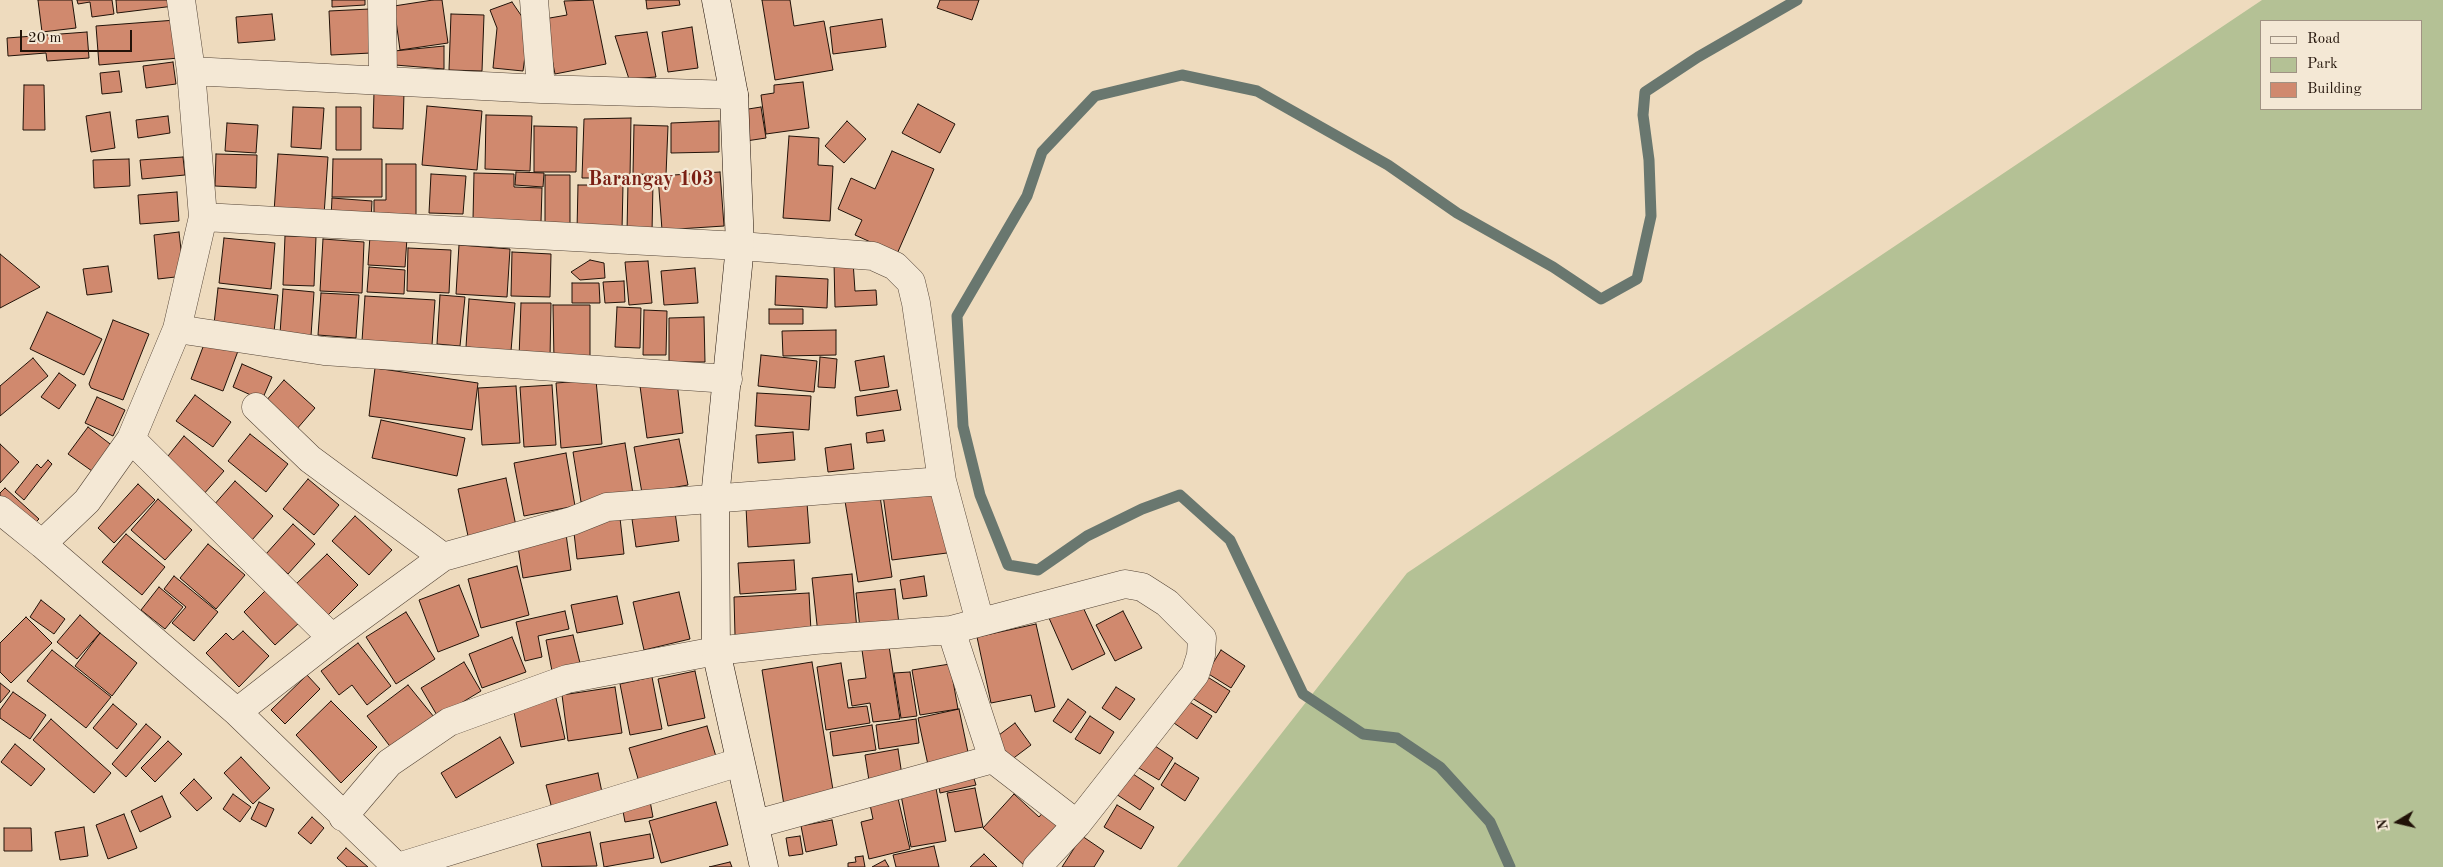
<!DOCTYPE html>
<html>
<head>
<meta charset="utf-8">
<style>
  body { margin:0 }
  #map { position:relative; width:2443px; height:867px; overflow:hidden; background:#eedbbe; font-family:"Old Standard TT",serif }
  canvas { display:block }
  .legend { position:absolute; left:2260px; top:20px; width:162px; height:90px; box-sizing:border-box; background:#f4e8d5; border:1px solid #a09283; margin:0; padding:6px 9px; list-style:none; font-size:15px; color:#211208 }
  .legend li { display:flex; align-items:center; gap:10px; height:25px }
  .legend b { width:25px; border:1px solid #a09283 }
  .north { position:absolute; left:2373px; top:797px; width:50px; height:50px; -webkit-text-stroke:4px #f4e8d5; paint-order:stroke; rotate:261deg; font-size:14px; font-weight:700; line-height:20px; text-align:center; color:#211208 }
  .north::after { content:''; display:block; margin:auto; width:18px; height:22px; background:#211208; clip-path:polygon(50% 0,100% 100%,50% 72%,0 100%) }
  .scale { position:absolute; left:20px; top:30px; width:112px; height:22px; box-sizing:border-box; border:2px solid #211208; border-top:0; padding-left:6px; font-size:15px; line-height:18px; white-space:nowrap; color:#211208; -webkit-text-stroke:4px #f4e8d5; paint-order:stroke }
</style>
</head>
<body>
<div id="map">
<canvas width="2443" height="867"></canvas>
<ul class="legend">
<li><b style="height:6px;background:#f4e8d5"></b>Road</li>
<li><b style="height:14px;background:#b4c195"></b>Park</li>
<li><b style="height:14px;background:#d0896e"></b>Building</li>
</ul>
<div class="north">N</div>
<div class="scale">20 m</div>
</div>
<script>
const context = document.querySelector('canvas').getContext('2d');
context.lineJoin = 'round';
function fill(path, color) {
  context.fillStyle = color;
  context.fill(path, 'evenodd');
}
function shape(rows) {
  const path = new Path2D();
  for (const r of rows) {
    path.moveTo(r[0], r[1]);
    for (let i = 2; i < r.length; i += 2) path.lineTo(r[i], r[i + 1]);
  }
  return path;
}
function stroke(path, color, width, dash) {
  context.strokeStyle = color;
  context.lineWidth = width;
  context.lineCap = dash ? 'butt' : 'round';
  context.setLineDash(dash || []);
  context.stroke(path);
}
function write(font, color, halo, rows, align = 'center') {
  context.font = font + ' "Old Standard TT",serif';
  context.lineWidth = 4.5;
  context.setLineDash([]);
  context.textBaseline = 'middle';
  context.strokeStyle = halo;
  context.fillStyle = color;
  for (const [text, x, y, turn = 0] of rows) {
    context.save();
    context.translate(x, y);
    context.rotate((+turn || 0) * Math.PI / 180);
    context.textAlign = isNaN(turn) ? turn : align;
    if (halo) context.strokeText(text, 0, 0);
    context.fillText(text, 0, 0);
    context.restore();
  }
}
fill(shape([
  [2262,0,2443,0,2443,867,1177,867,1407,573],
  [2262,21,2422,21,2422,109,2262,109]
]), '#b4c195');
stroke(shape([
  [1510,867,1490,822,1440,767,1397,738,1363,734,1303,694,1230,540,1180,495,1142,509,1087,536,1038,570,1008,565,980,495,963,426,957,316,1027,196,1042,152,1095,96,1182,75,1257,91,1388,165,1457,213,1553,267,1601,299,1637,279,1651,216,1649,160,1643,115,1645,92,1698,57,1797,0]
]), '#69776f', 11);
const building = shape([
  [38,0,72,0,76,28,42,32,38,0],
  [77,0,112,0,114,14,92,17,90,2,78,4,77,0],
  [116,0,173,0,174,6,117,13,116,0],
  [332,0,365,0,365,5,332,7,332,0],
  [433,0,442,0,448,43,400,50,394,6,433,0],
  [593,0,606,64,555,74,544,19,567,15,564,1,593,0],
  [646,0,679,0,680,5,647,9,646,0],
  [762,0,790,0,794,26,824,21,833,70,775,80,762,0],
  [940,0,979,0,972,20,937,8,940,0],
  [512,2,529,27,523,71,493,68,497,28,490,10,512,2],
  [370,9,371,53,331,55,329,11,370,9],
  [272,14,275,40,238,43,236,17,272,14],
  [451,14,484,15,482,71,449,70,451,14],
  [882,19,886,47,833,54,830,27,882,19],
  [176,20,179,58,99,65,96,26,176,20],
  [692,27,698,68,668,72,662,32,692,27],
  [87,32,89,58,47,61,46,53,8,56,7,38,87,32],
  [647,32,656,77,629,79,615,36,647,32],
  [444,46,444,69,395,65,394,51,444,46],
  [173,62,176,84,146,88,143,66,173,62],
  [119,71,122,92,102,94,100,73,119,71],
  [803,82,809,128,766,134,761,95,774,93,774,85,803,82],
  [24,85,44,85,45,130,23,130,24,85],
  [374,92,404,92,403,129,373,128,374,92],
  [918,104,955,124,940,153,902,133,918,104],
  [427,106,482,111,477,170,422,165,427,106],
  [293,107,324,108,321,149,291,147,293,107],
  [336,107,361,107,361,150,336,150,336,107],
  [761,107,766,138,746,141,742,110,761,107],
  [110,112,115,148,91,152,86,116,110,112],
  [486,115,532,116,530,171,485,169,486,115],
  [168,116,170,133,138,138,136,120,168,116],
  [631,118,630,178,582,178,584,119,631,118],
  [719,121,719,152,671,153,671,123,719,121],
  [847,121,866,139,844,163,825,146,847,121],
  [227,123,258,125,256,153,225,151,227,123],
  [634,125,668,126,666,175,633,174,634,125],
  [534,126,577,127,576,172,534,172,534,126],
  [789,136,819,138,818,165,833,166,830,221,783,218,789,136],
  [892,151,934,169,897,254,855,235,862,220,838,209,851,178,875,189,892,151],
  [216,154,257,155,256,188,215,186,216,154],
  [278,154,328,157,324,215,274,212,278,154],
  [183,157,185,175,142,179,140,160,183,157],
  [129,159,130,186,94,188,93,160,129,159],
  [333,159,382,159,382,197,332,197,333,159],
  [386,164,416,164,416,223,374,223,374,200,386,200,386,164],
  [516,172,544,173,543,187,515,185,516,172],
  [720,172,724,226,662,230,658,176,720,172],
  [474,173,514,174,514,187,542,188,541,222,473,219,474,173],
  [431,174,466,176,463,214,429,213,431,174],
  [545,175,570,175,570,226,545,227,545,175],
  [628,182,653,183,652,232,627,232,628,182],
  [578,185,623,185,622,230,577,230,578,185],
  [177,192,179,221,140,224,138,195,177,192],
  [332,198,372,201,371,221,331,218,332,198],
  [179,232,184,276,158,279,154,235,179,232],
  [285,236,316,237,314,286,283,285,285,236],
  [370,236,407,238,405,267,368,265,370,236],
  [224,238,275,243,271,289,219,283,224,238],
  [323,239,364,242,362,293,320,291,323,239],
  [459,245,510,249,507,297,456,294,459,245],
  [408,248,451,250,449,293,407,291,408,248],
  [512,252,551,254,550,297,511,296,512,252],
  [0,254,40,287,0,308,0,254],
  [590,260,604,263,605,278,580,280,571,272,590,260],
  [648,261,652,303,629,305,625,262,648,261],
  [853,261,855,291,876,290,877,305,835,307,834,262,853,261],
  [108,266,112,292,87,295,83,269,108,266],
  [369,267,405,270,404,294,367,292,369,267],
  [695,268,698,303,664,305,661,271,695,268],
  [776,276,828,279,827,308,775,305,776,276],
  [624,281,625,302,605,303,603,282,624,281],
  [572,283,599,283,600,303,572,303,572,283],
  [218,288,278,295,274,332,214,324,218,288],
  [283,289,314,292,311,336,280,334,283,289],
  [321,293,359,295,356,338,318,335,321,293],
  [440,295,465,297,460,346,437,344,440,295],
  [365,296,435,300,432,345,362,341,365,296],
  [469,299,515,303,511,351,466,347,469,299],
  [521,303,551,303,550,359,519,358,521,303],
  [553,305,590,305,590,360,554,360,553,305],
  [617,307,641,308,640,348,615,347,617,307],
  [769,309,803,309,803,324,769,324,769,309],
  [644,310,667,311,666,355,643,355,644,310],
  [47,312,102,339,84,375,30,349,47,312],
  [704,317,705,362,669,362,669,318,704,317],
  [113,320,149,334,123,400,91,388,89,384,113,320],
  [836,330,836,355,783,356,782,331,836,330],
  [206,339,238,351,223,391,191,379,206,339],
  [761,355,817,361,814,392,758,386,761,355],
  [884,356,889,387,860,391,855,361,884,356],
  [820,357,837,359,835,388,818,387,820,357],
  [33,358,48,376,0,416,0,386,33,358],
  [242,364,272,377,262,400,233,387,242,364],
  [375,368,478,383,472,430,369,416,375,368],
  [59,373,76,385,59,409,41,397,59,373],
  [284,380,315,408,296,430,265,402,284,380],
  [596,380,602,444,561,448,556,383,596,380],
  [677,382,683,433,647,438,640,386,677,382],
  [552,385,556,445,524,447,520,387,552,385],
  [516,386,520,443,482,445,478,388,516,386],
  [897,390,901,410,857,416,855,397,897,390],
  [757,393,811,396,809,430,755,426,757,393],
  [195,395,231,422,213,447,176,421,195,395],
  [97,397,125,410,113,436,85,423,97,397],
  [381,420,465,438,457,476,372,458,381,420],
  [88,427,118,450,99,476,68,454,88,427],
  [883,430,885,441,867,443,866,433,883,430],
  [793,432,795,460,758,463,756,435,793,432],
  [250,434,288,464,266,492,228,461,250,434],
  [184,436,224,471,203,495,164,461,184,436],
  [679,439,688,485,642,493,634,447,679,439],
  [625,443,633,494,581,502,573,452,625,443],
  [0,444,19,462,0,483,0,444],
  [851,444,854,469,828,472,825,448,851,444],
  [566,453,575,506,524,516,514,463,566,453],
  [48,460,52,464,24,500,15,492,37,464,41,468,48,460],
  [506,478,516,526,468,536,458,489,506,478],
  [308,479,339,505,314,535,283,509,308,479],
  [235,481,273,516,252,540,213,506,235,481],
  [138,484,155,500,114,543,98,528,138,484],
  [5,488,39,519,31,527,0,500,0,493,5,488],
  [938,488,947,553,892,560,883,495,938,488],
  [880,496,892,577,858,582,845,501,880,496],
  [158,499,192,530,165,560,131,530,158,499],
  [807,503,810,543,748,547,746,507,807,503],
  [675,512,679,541,636,547,632,519,675,512],
  [355,516,392,550,369,575,332,541,355,516],
  [620,518,624,554,577,559,573,524,620,518],
  [293,524,315,544,288,574,266,554,293,524],
  [126,534,165,567,142,595,102,562,126,534],
  [566,534,571,570,523,578,517,541,566,534],
  [208,544,245,575,216,609,180,578,208,544],
  [327,554,358,585,326,617,295,585,327,554],
  [794,560,796,590,740,594,738,563,794,560],
  [517,566,529,615,481,628,468,579,517,566],
  [852,574,857,630,818,634,812,578,852,574],
  [174,576,218,612,194,641,172,623,186,607,164,589,174,576],
  [924,576,927,596,903,599,900,580,924,576],
  [459,585,479,636,438,652,419,600,459,585],
  [159,587,183,607,165,629,141,610,159,587],
  [268,588,300,622,275,645,244,612,268,588],
  [895,589,899,624,860,628,856,593,895,589],
  [679,592,690,639,644,650,633,602,679,592],
  [809,593,811,631,735,635,734,597,809,593],
  [617,596,623,624,577,633,571,605,617,596],
  [41,600,65,619,54,634,30,617,41,600],
  [1081,603,1105,654,1072,670,1049,618,1081,603],
  [565,611,569,629,538,636,542,657,525,661,516,622,565,611],
  [1123,611,1142,648,1115,661,1096,625,1123,611],
  [406,612,435,659,396,684,366,637,406,612],
  [80,615,100,633,77,659,57,642,80,615],
  [26,617,52,643,11,683,0,672,0,643,26,617],
  [1036,624,1055,707,1035,712,1031,695,991,703,977,637,1036,624],
  [243,631,269,656,239,687,206,653,226,633,233,640,243,631],
  [100,633,137,663,112,696,75,666,100,633],
  [573,635,581,667,552,671,546,640,573,635],
  [512,637,526,672,482,688,469,654,512,637],
  [358,643,391,686,367,705,352,685,339,695,321,671,358,643],
  [889,646,900,719,873,722,870,703,852,706,848,680,866,678,862,650,889,646],
  [52,650,111,697,86,728,27,681,52,650],
  [1221,650,1245,666,1231,688,1207,673,1221,650],
  [464,662,481,691,438,717,421,688,464,662],
  [812,662,834,796,784,805,762,670,812,662],
  [841,663,848,708,867,706,870,723,826,730,817,667,841,663],
  [950,664,958,709,920,715,912,670,950,664],
  [695,671,705,718,668,726,658,679,695,671],
  [910,672,917,716,901,718,894,673,910,672],
  [307,675,320,689,285,724,271,710,307,675],
  [1206,676,1230,691,1216,713,1192,698,1206,676],
  [652,677,662,729,630,735,620,684,652,677],
  [0,683,10,691,0,703,0,683],
  [408,685,434,717,392,749,367,716,408,685],
  [615,687,622,733,568,741,562,695,615,687],
  [1116,687,1135,699,1120,720,1102,708,1116,687],
  [13,692,46,715,30,739,0,718,0,710,13,692],
  [556,698,565,739,521,747,513,707,556,698],
  [1068,699,1086,712,1071,733,1053,721,1068,699],
  [331,701,377,747,341,783,296,735,331,701],
  [1188,701,1212,716,1197,739,1174,723,1188,701],
  [113,704,137,724,117,749,93,728,113,704],
  [959,709,969,757,928,765,918,718,959,709],
  [1090,716,1114,732,1100,754,1075,739,1090,716],
  [51,719,111,773,94,793,33,740,51,719],
  [916,719,919,743,879,749,876,725,916,719],
  [1015,723,1031,745,1011,760,995,738,1015,723],
  [146,724,161,737,126,777,112,764,146,724],
  [872,725,876,750,833,756,830,732,872,725],
  [707,726,717,760,639,782,629,748,707,726],
  [500,737,514,763,456,798,441,773,500,737],
  [168,741,182,754,155,782,141,768,168,741],
  [1149,742,1173,758,1159,780,1134,765,1149,742],
  [15,744,45,769,31,786,1,762,15,744],
  [898,749,903,782,870,787,865,755,898,749],
  [241,757,270,788,253,804,224,773,241,757],
  [1175,763,1199,778,1185,801,1161,785,1175,763],
  [972,772,976,785,940,793,938,780,972,772],
  [1130,772,1154,788,1140,810,1116,794,1130,772],
  [598,773,603,797,552,809,546,785,598,773],
  [194,779,212,798,197,811,180,793,194,779],
  [935,783,946,841,911,847,900,790,935,783],
  [975,788,983,827,955,832,947,793,975,788],
  [233,794,251,807,240,822,223,809,233,794],
  [897,794,910,849,869,859,861,822,873,819,869,800,897,794],
  [1014,794,1039,817,1046,809,1062,824,1025,866,983,828,1014,794],
  [162,796,171,817,140,832,131,811,162,796],
  [650,801,653,817,625,822,622,806,650,801],
  [259,802,274,809,266,827,251,819,259,802],
  [716,802,728,845,661,863,649,821,716,802],
  [1117,805,1154,827,1141,849,1104,827,1117,805],
  [124,814,137,848,108,859,96,825,124,814],
  [312,817,324,828,311,844,298,833,312,817],
  [832,820,837,845,806,852,801,826,832,820],
  [84,827,88,856,60,860,55,832,84,827],
  [4,828,31,828,32,851,4,851,4,828],
  [590,832,597,866,542,867,537,844,590,832],
  [650,834,654,858,604,867,600,843,650,834],
  [800,836,803,854,789,856,786,838,800,836],
  [1082,836,1104,851,1094,867,1062,867,1082,836],
  [934,846,939,867,896,867,893,855,934,846],
  [346,848,368,867,347,867,337,858,346,848],
  [984,854,997,867,970,867,984,854],
  [863,856,865,867,848,867,848,863,856,862,855,857,863,856],
  [885,860,889,867,872,867,885,860],
  [730,862,732,867,709,867,730,862]
]);
fill(building, '#d0896e');
stroke(building, '#211208', 1);
const street = shape([
  [181,0,191,71,203,217,177,329,131,439,87,501,42,544,237,712,397,867],
  [382,0,383,80],
  [534,0,541,89],
  [191,71,541,89,734,95],
  [203,217,740,246,873,256,895,266,911,282,916,303,942,481,980,622],
  [177,329,324,351,728,379],
  [256,407,310,459,443,557],
  [131,439,332,638],
  [0,510,42,544],
  [951,630,993,759,1077,824],
  [237,712,332,638,443,557,572,521,607,507,942,481],
  [343,817,389,763,449,722,567,679,716,651,815,640,951,630,1125,584,1142,587,1167,603,1202,638,1201,655,1195,674,1077,824,1037,867],
  [756,824,993,759],
  [398,867,740,762]
]);
const secondary = shape([
  [716,0,734,95,740,246,715,498,716,651,764,867]
]);
stroke(street, '#544436', 29);
stroke(secondary, '#211208', 29);
stroke(street, '#f4e8d5', 28);
stroke(secondary, '#f4e8d5', 28);
write('bold 20px', '#7a1f14', '#f4e8d5', [
  ["Barangay 103",651,180]
]);
</script>
</body>
</html>
